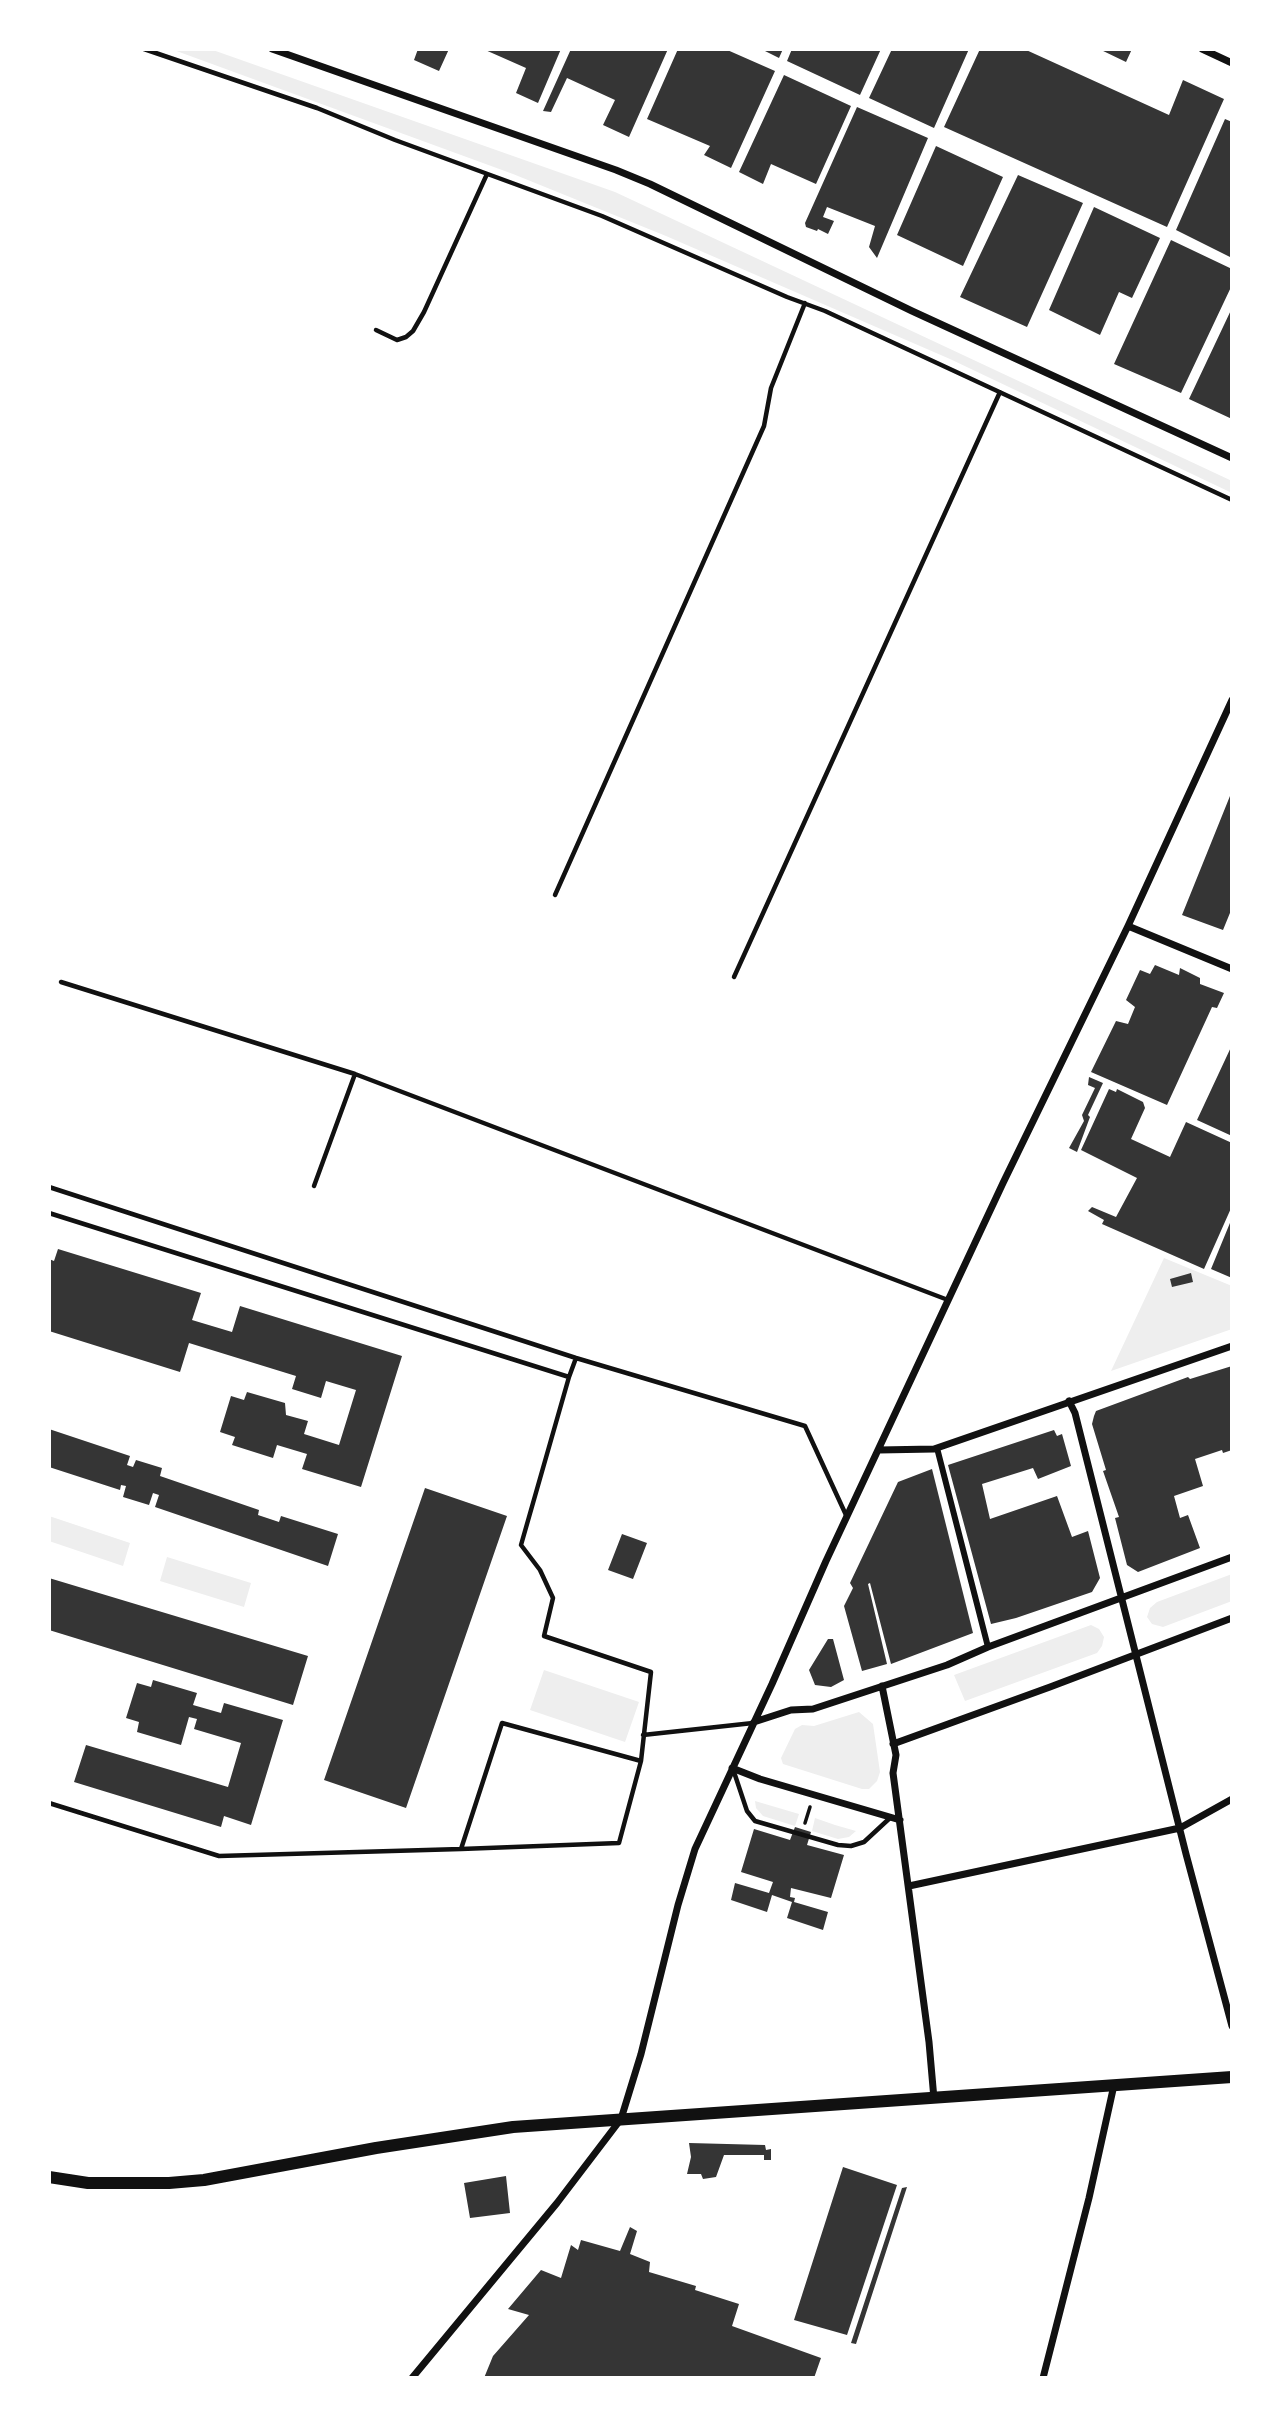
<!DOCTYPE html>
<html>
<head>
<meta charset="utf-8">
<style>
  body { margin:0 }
  #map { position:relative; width:1281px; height:2427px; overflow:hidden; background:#fff; font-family:"Titillium Web",sans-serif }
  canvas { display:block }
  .frame { position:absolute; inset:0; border:51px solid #fff; pointer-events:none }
</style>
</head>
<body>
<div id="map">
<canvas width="1281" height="2427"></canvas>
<div class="frame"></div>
</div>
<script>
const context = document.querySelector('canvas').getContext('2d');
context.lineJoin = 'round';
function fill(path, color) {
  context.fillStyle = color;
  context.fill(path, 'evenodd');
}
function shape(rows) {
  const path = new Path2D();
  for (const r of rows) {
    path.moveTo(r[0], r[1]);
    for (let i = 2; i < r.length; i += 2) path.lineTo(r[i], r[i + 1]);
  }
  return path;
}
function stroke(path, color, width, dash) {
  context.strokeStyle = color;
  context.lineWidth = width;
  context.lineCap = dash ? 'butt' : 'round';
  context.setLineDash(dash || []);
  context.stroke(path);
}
fill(shape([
  [171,49,210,49,615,192,1232,481,1232,493,950,359,666,236,513,174],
  [1164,1258,1232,1286,1232,1329,1111,1371],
  [49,1516,130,1543,123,1566,49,1541],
  [167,1557,251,1583,244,1607,160,1581],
  [1232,1574,1232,1601,1163,1627,1152,1624,1147,1617,1150,1608,1157,1602],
  [1091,1625,1099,1629,1104,1637,1102,1646,1097,1653,965,1701,954,1675],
  [544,1670,639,1702,625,1742,530,1710],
  [859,1712,873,1724,880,1772,877,1781,869,1789,862,1789,783,1764,781,1758,795,1729,802,1725,814,1726],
  [755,1801,799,1814,795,1826,763,1816,756,1808],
  [815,1818,835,1825,856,1831,849,1837,838,1839,812,1831]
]), '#eee');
fill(shape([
  [418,49,449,49,439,71,414,60],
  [483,49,561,49,538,103,516,93,526,68],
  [571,49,668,49,629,137,603,125,615,100,567,78,551,112,543,111],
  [678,49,725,49,775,71,731,168,704,155,710,146,647,119],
  [761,49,783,49,779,58],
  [792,49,881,49,860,95,787,61],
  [892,49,969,49,934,128,869,98],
  [980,49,1024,49,1169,115,1183,80,1224,99,1167,227,944,127],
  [1099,49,1132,49,1126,62],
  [784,75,851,106,816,184,771,164,763,184,739,172],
  [857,107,928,138,877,258,869,247,875,226,827,207,823,217,834,221,828,234,818,229,817,231,806,227,805,223],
  [1225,119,1232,122,1232,258,1176,230],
  [936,146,1003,177,963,266,897,235],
  [1018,175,1083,203,1027,327,960,297],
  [1094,207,1160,238,1132,298,1119,292,1100,335,1049,310],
  [1171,240,1232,269,1232,285,1181,393,1114,364],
  [1232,308,1232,419,1189,399],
  [1232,791,1232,908,1223,930,1182,915],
  [1155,965,1179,975,1180,968,1200,978,1200,984,1224,993,1217,1008,1212,1007,1167,1105,1091,1072,1116,1021,1128,1024,1135,1007,1126,1000,1140,970,1150,974],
  [1232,1045,1232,1136,1197,1120],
  [1089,1077,1103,1083,1088,1115,1090,1117,1077,1152,1069,1148,1084,1121,1082,1115,1095,1088,1088,1085],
  [1109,1089,1116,1092,1117,1089,1143,1102,1145,1108,1131,1139,1170,1157,1186,1122,1232,1143,1232,1206,1204,1269,1102,1224,1104,1220,1088,1211,1092,1207,1116,1217,1137,1178,1081,1150],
  [1232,1218,1232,1278,1211,1269],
  [58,1249,201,1293,192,1320,232,1332,240,1306,402,1356,361,1487,302,1469,307,1454,277,1445,273,1458,232,1445,235,1437,220,1432,231,1396,244,1400,247,1392,285,1403,286,1415,308,1421,304,1434,339,1445,356,1390,326,1381,321,1398,292,1389,296,1376,189,1343,180,1372,49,1331,49,1259,54,1261],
  [1191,1273,1193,1282,1172,1287,1170,1279],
  [1232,1366,1232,1450,1223,1453,1222,1450,1195,1459,1203,1486,1174,1496,1180,1518,1188,1515,1200,1548,1138,1572,1127,1565,1115,1518,1119,1517,1103,1471,1106,1470,1092,1424,1094,1416,1096,1411,1188,1377,1190,1379],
  [49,1429,130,1456,127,1465,133,1467,136,1460,162,1468,160,1476,259,1510,258,1515,279,1522,281,1516,338,1534,328,1566,155,1507,159,1495,153,1493,149,1505,123,1497,126,1486,121,1485,120,1490,49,1467],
  [1054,1430,1057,1436,1062,1434,1071,1466,1038,1479,1033,1468,982,1484,990,1519,1057,1496,1072,1537,1088,1531,1100,1578,1092,1592,1016,1618,991,1624,948,1465],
  [932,1469,973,1633,891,1664,870,1583,868,1584,887,1664,862,1671,844,1606,853,1588,850,1583,898,1482],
  [425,1488,507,1516,406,1808,324,1780],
  [622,1534,647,1543,633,1579,608,1570],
  [49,1578,308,1656,293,1705,49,1630],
  [828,1639,833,1639,844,1680,831,1687,815,1685,809,1670],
  [153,1680,197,1693,193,1705,221,1713,224,1703,283,1720,251,1825,224,1816,221,1827,74,1782,86,1745,228,1787,241,1743,194,1729,197,1719,189,1717,181,1745,137,1732,139,1722,126,1718,137,1683,151,1687],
  [795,1827,811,1832,807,1845,844,1855,831,1898,791,1888,790,1897,795,1898,794,1902,828,1912,823,1930,787,1918,792,1902,772,1895,767,1912,731,1900,735,1883,769,1893,773,1882,741,1872,754,1829,790,1840],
  [689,2143,765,2145,766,2150,771,2149,771,2160,764,2160,764,2155,724,2155,716,2177,703,2179,701,2174,687,2174,691,2157],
  [843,2167,897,2185,847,2335,794,2320],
  [506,2176,510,2213,470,2218,464,2183],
  [907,2187,856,2344,851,2343,902,2188],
  [630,2227,637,2231,630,2254,650,2262,649,2272,696,2286,695,2290,739,2304,732,2326,821,2358,814,2378,484,2378,493,2356,529,2315,508,2309,541,2270,561,2278,571,2245,578,2250,581,2240,620,2251]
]), '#353535');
stroke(shape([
  [805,1823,810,1807]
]), '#111', 3.5);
stroke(shape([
  [144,49,317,108,395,140,602,216,787,297,825,311,1232,500],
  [376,330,397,340,406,337,413,331,424,312,487,174],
  [555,895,764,426,771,388,805,303],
  [734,977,1000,392],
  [61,982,355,1074,948,1300],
  [314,1186,355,1074],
  [49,1187,576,1358,805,1426,846,1515],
  [49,1213,569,1377,521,1545,540,1570,553,1598,544,1636,651,1672,641,1761,502,1723,461,1849,219,1856,49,1803],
  [569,1377,576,1358],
  [643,1735,753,1723],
  [733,1769,747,1811,755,1821,838,1845,851,1846,864,1842,891,1817],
  [461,1849,619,1843,641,1761]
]), '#111', 4.5);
stroke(shape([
  [937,1448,988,1647]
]), '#111', 6);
stroke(shape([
  [272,49,616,170,650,184,912,311,1232,458],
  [1202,49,1232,63],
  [1128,926,1232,969],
  [1069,1401,1075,1413,1186,1854,1232,2026],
  [879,1450,934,1449,1232,1346],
  [882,1686,896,1755,893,1773,929,2042,934,2099],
  [754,1722,791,1710,813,1709,947,1665,988,1647,1232,1557],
  [893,1744,1050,1687,1232,1618],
  [732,1768,760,1779,900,1820],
  [909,1886,1180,1828,1232,1799],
  [412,2378,557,2203,621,2119,641,2054,678,1905,695,1849,772,1684,826,1561,1003,1183,1128,926,1232,700],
  [1043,2378,1089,2198,1114,2085]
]), '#111', 7);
stroke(shape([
  [49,2177,88,2183,169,2183,204,2180,376,2148,513,2127,1232,2077]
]), '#111', 12);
</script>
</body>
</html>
